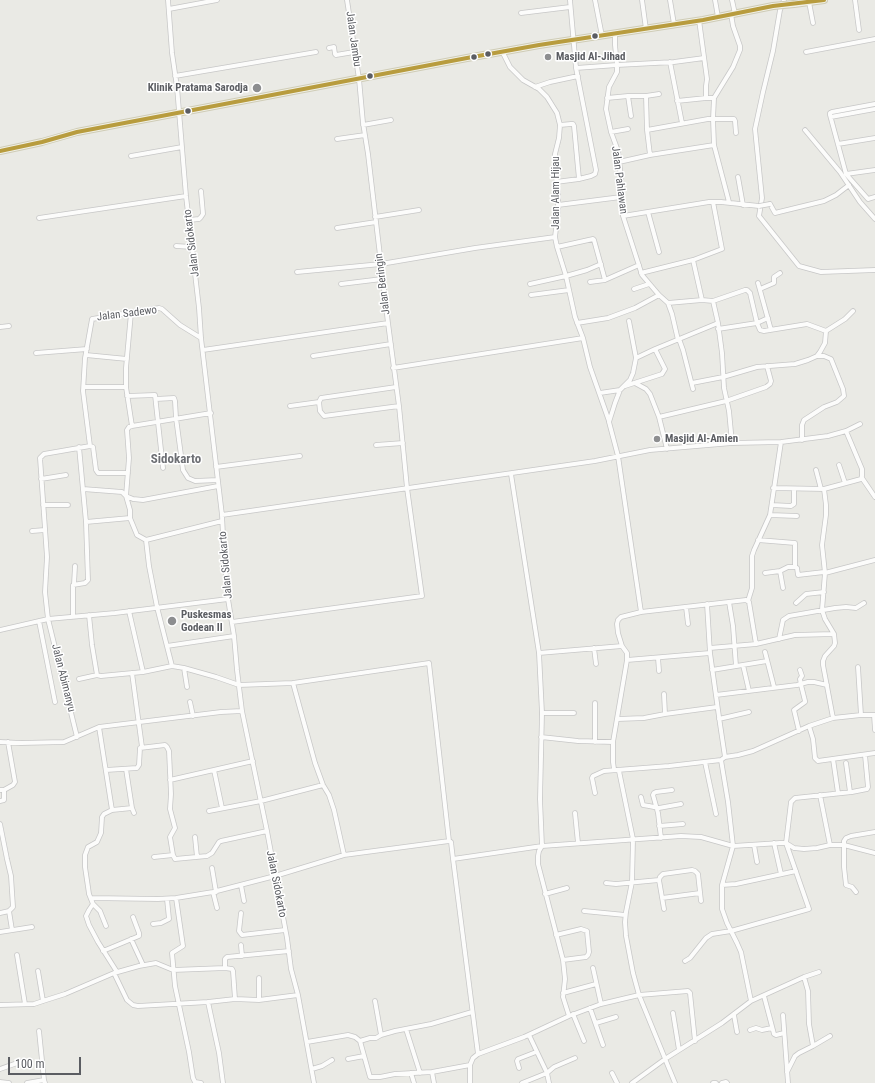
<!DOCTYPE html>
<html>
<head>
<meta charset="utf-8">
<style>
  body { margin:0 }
  #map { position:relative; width:875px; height:1083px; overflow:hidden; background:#eaeae5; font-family:"Roboto Condensed",sans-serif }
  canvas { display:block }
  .scale { position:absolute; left:8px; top:1057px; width:73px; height:18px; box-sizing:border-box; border:2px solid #5b5d62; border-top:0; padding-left:5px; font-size:12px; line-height:14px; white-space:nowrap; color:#5b5d62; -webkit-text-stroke:3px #fff; paint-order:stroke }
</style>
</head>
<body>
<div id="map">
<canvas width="875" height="1083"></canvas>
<div class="scale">100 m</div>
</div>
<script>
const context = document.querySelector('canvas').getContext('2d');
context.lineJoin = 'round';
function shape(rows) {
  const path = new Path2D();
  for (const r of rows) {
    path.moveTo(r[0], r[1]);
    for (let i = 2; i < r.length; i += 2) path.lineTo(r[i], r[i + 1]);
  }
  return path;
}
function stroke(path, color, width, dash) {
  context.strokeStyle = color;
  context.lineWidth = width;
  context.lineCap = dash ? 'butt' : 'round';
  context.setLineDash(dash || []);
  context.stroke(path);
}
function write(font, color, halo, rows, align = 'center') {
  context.font = font + ' "Roboto Condensed",sans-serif';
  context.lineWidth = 3;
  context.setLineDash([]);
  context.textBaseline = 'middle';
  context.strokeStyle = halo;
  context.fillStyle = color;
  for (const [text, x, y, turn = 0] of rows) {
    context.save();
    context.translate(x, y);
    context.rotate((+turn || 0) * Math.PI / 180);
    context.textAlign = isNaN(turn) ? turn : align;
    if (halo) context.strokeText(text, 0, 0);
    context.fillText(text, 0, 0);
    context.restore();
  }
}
const minor = shape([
  [168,0,172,53,177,87,186,196,199,308,201,338,222,515,224,556,228,599,234,636,237,670,242,711,267,831,287,938,291,969,298,995,314,1083],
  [595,0,602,36],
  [642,0,646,29],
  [670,0,674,24],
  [715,0,718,17],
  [732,0,735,14],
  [784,0,780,10,773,51,763,92,755,129,762,198,759,216,799,266,821,272,875,270],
  [855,0,859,30],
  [809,2,813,23],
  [169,9,217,0],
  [521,13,570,7],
  [699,20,707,79,706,86,706,98],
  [615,34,615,45,617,65,617,72,609,87,606,109,611,132,618,151,621,178,623,216,642,275,659,295,668,303,672,314,678,340],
  [329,48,334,47,335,54,336,55,354,52],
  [502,51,510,67,523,80,539,89,547,97,557,113,560,125,559,138,555,154,555,168,558,195,558,212,555,237,557,247,566,276,575,317,583,338,590,367,609,421],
  [806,52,875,39],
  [670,62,682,123],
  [576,68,617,65,674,62,704,58],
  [175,76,316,52],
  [535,87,550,82,578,76],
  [628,96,646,96],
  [607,98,628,96,631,116],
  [677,101,706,98,714,98],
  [875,104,832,112,830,113,830,115,846,174,875,170],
  [831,117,875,109],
  [363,125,391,120],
  [560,125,571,124,573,124,574,126,579,179],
  [647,130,708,119,734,119,735,121,736,133],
  [805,130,840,172,860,202,875,219],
  [611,132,628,129],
  [337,139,365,135],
  [838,144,875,138],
  [650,155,647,130,646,96,659,94],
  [131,156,182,147],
  [619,162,650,155,714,145],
  [846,174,868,199,875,197],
  [738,177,743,205],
  [556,182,579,179,591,176,595,174,596,170,576,68,570,0],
  [729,202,714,145,713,119,714,98,733,67,740,50,740,46,733,26,731,14],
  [770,204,775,213,779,212,824,201,836,195,849,185],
  [558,205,621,197],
  [648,212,659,252],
  [623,216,709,202,721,202,759,206],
  [375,217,419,210],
  [39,218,186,196],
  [189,220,199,219,201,217,203,214,201,191],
  [337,228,376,222],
  [176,246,192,247],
  [557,247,593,239,594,240,605,280],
  [693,260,702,300],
  [297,272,381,264,475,248,555,237],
  [641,273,693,260,722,249,713,202],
  [590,282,605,280,639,265],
  [758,283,771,330],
  [341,284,382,279],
  [530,284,566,276,587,270,601,264],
  [634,289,649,284],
  [760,289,774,283,774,277,780,273],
  [531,295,569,290],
  [713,301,718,323,722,353,724,388,729,411,732,443],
  [668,303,702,300,713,301,745,290,747,290,750,293,757,323,768,318],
  [629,321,636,358],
  [577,323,608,318,635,308,659,295],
  [0,327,9,326],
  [718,329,757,323,760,330,764,331,807,324,826,331,845,319,853,311],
  [679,339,683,350,693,389],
  [203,350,388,323],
  [36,353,87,349],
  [86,355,127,359],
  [313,356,391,344],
  [393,368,583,338],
  [635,383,646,389,650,394,659,417,667,449],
  [692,383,723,377,757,367,795,364,808,360,817,356,820,352,825,343,826,331],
  [625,386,662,374,665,369,655,349],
  [84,387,126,387,132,426],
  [126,387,126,368,131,313],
  [396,387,321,398,319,402,320,411,324,416,399,406],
  [600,393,620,390],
  [127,396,155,395,163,468],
  [156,399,174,398,175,401,176,418,183,470,188,478,195,481,218,480],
  [290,406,319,402],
  [659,417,726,401,766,387,770,384,771,381,767,366],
  [802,440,802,425,804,420,824,407,837,402,844,396,843,389,831,359,824,356,817,356],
  [376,445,403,443],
  [90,446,83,391,85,358,92,319,159,308,162,309,180,325,201,338],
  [839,465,845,483],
  [216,467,300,456],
  [816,470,821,489],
  [862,478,875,497],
  [41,479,66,475],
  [773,488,824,489,861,479,862,476,862,469,846,431],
  [83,489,122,492,126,496,133,499,143,500,218,486],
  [824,489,826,505,826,515,822,545,825,573,822,610,825,619,834,634,835,643,834,646,825,656,823,661,823,665,833,718],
  [43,505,68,505],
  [772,505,791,506,794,504,794,489],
  [222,515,595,461,650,450,732,443,781,442,828,436,846,431,860,424],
  [770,515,797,516],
  [86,522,130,518],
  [32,531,45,530],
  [146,540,222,521],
  [758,540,795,543,795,567,797,568,798,575,824,572],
  [780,571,783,588],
  [765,573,780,571,788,567,795,567],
  [825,573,875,560],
  [74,584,75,566],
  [748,601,752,588,752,556,754,550,770,515,781,442],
  [729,602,733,626,736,666],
  [796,603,806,594,824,592],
  [707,604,710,653,720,724,725,757],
  [686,607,688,624],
  [129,611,143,672],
  [641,612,746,600,749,602,756,644],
  [89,615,92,645,97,675],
  [73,616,73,585,85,583,88,580,86,522,79,447],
  [39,621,55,702],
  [232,622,422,596,407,488,399,406,388,323,368,154,363,123,359,79,347,0],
  [0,630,48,619,115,613,228,599],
  [779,639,783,620,789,616,835,608,846,607,856,608,864,603],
  [167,646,234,636],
  [594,648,596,664],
  [710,648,756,644,795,635,834,634],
  [765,652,774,687],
  [539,653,622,646,618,633,617,624,618,620,621,617,641,612,618,456,609,422,615,403,620,390,630,380,633,373,636,358,655,349,718,323],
  [658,658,659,671],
  [627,660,710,653],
  [743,665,749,691],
  [172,666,157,607,149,566,146,540,137,535,130,518,130,510,126,496,129,458,127,430,129,427,132,426,211,413],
  [858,667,861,715],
  [184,668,187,687],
  [712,670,767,661],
  [132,673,142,747],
  [79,679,97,675,101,676,143,672,172,666,184,668,216,677,239,685,293,683,429,663,449,841,451,842,453,859,478,1054],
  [293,683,315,763,323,785,329,795,334,810,344,855],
  [664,694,665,714],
  [716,695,797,685,808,682,814,682,827,685],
  [190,702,193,716],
  [542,713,574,713],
  [874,715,875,730],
  [618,719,644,718,665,714,717,707],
  [719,719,749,712],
  [809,726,813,739,815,758,818,761,875,753],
  [799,731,794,710,805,702,805,701,801,685,800,679,802,676,800,670],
  [77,737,48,619,45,592,47,557,40,458,44,454,90,446,93,447,96,470,98,473,128,473],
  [541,737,578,741,613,742],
  [0,742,21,743,64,742,99,727],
  [595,742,595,703],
  [833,759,838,793],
  [721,760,728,802,733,846,722,885,736,884,796,871],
  [705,762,716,814],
  [846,763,850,792],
  [126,769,132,808,134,813],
  [614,769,613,762,613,742,627,660,627,653,622,646],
  [106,770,137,768,139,765,140,748,165,745,167,747,169,751,171,794,170,809,175,828,170,837,173,855,175,859,207,856,212,853,219,842,221,841,267,831],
  [214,770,222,808],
  [619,771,633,839,632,882,626,912,625,922,626,936,633,973,639,995,675,1083],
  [170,780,253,761],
  [0,790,4,790,13,785,15,782,8,742],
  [595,793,592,778,593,776,604,771,669,766,721,760,725,757,738,755,753,751,809,726,833,718,861,715,875,715],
  [820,795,830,845],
  [641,797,643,805,649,806,659,808,681,804],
  [0,801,4,800,4,790],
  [112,810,99,727,221,712,242,711],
  [209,811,261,801,323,785],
  [575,813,578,843],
  [0,824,7,859,11,876,13,907,9,911,0,913],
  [659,826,683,824],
  [195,837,197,857],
  [661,838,658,813,653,795,654,793,656,792,672,790],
  [774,843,781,874],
  [754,845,757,862],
  [154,857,173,855],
  [453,859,542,846,681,836,701,837,733,846,780,843,786,843,794,848,804,849,817,848,830,845,844,845,875,853],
  [212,868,216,892],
  [659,880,660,877,663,874,692,870,695,871,698,874,701,901],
  [606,883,616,884,659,880,664,909],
  [241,885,244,901],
  [213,892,217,908],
  [856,892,852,887,846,885,844,867,844,841,846,838,851,836,875,832],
  [545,894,567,888],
  [91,898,158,899,176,898,213,892,275,876,344,855,449,841],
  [176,898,183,946,172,953,175,986,189,1052,193,1078,195,1082,201,1083],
  [662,898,700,893],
  [93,904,100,911,106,926],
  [9,911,12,930],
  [584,911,625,915],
  [241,913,239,931,242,935,285,930],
  [153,924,161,923,169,919,167,899],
  [0,932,32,927],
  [556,935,581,929,587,931,589,952,588,955,586,957,563,960],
  [131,939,143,965],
  [241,945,242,956],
  [103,951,139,936,139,933,133,917],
  [17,955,25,1004],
  [685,961,690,958,706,938,712,934,731,931,809,909,786,843,791,802,795,798,852,792,867,789,868,787,865,755],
  [225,968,225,959,227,957,289,951],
  [593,968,601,1004],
  [38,971,43,1001],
  [117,972,98,942,89,925,86,916,89,910,93,904,89,894,88,887,85,867,85,855,88,847,97,842,101,833,102,817,104,814,112,810,132,808],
  [114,973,127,1000,133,1005,138,1006,208,1002,235,999,259,1000,298,995],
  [804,977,808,991,809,1024,813,1046],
  [259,978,259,1000],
  [563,993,596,984],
  [764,996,774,1034,776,1035,784,1033],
  [375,1001,381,1035],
  [751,1001,804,977,819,972],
  [208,1002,219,1053,223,1083],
  [0,1005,34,1004,43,1001,65,994,114,973,139,966,156,963,173,970,225,968,232,969,233,971,235,999],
  [590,1008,603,1045],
  [673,1013,679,1050],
  [573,1014,584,1041],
  [734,1015,737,1032],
  [783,1015,788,1083],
  [569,1016,601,1004,639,995,688,991,690,993,695,1041],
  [596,1023,616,1017],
  [406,1029,420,1073],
  [750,1030,756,1028,762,1030,772,1028],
  [39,1031,44,1080,45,1083],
  [529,1035,547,1073,549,1083],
  [360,1041,370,1038,376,1038,381,1035,395,1031,431,1024,472,1012],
  [307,1042,348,1035,355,1037,360,1041,370,1077,380,1077,395,1074,432,1072,470,1065],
  [348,1059,364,1056],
  [519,1068,517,1061,518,1059,536,1052],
  [0,1069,23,1061],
  [312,1069,322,1066,332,1060],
  [432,1072,434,1083],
  [787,1072,795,1056,799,1053,813,1046,830,1036],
  [411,1073,414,1083],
  [612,1073,617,1083],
  [0,1082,9,1083],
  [27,1083,44,1080],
  [470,1083,470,1065,473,1058,478,1054,524,1037,569,1016,563,997,565,979,563,960,538,864,538,856,539,851,542,846,540,799,542,713,539,653,511,474],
  [522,1083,547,1073,554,1067,575,1058],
  [632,1083,665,1059,722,1023,751,1001,741,952,737,943,727,923,722,909,722,885],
  [713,1083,716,1083],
  [722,1083,726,1082,727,1083]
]);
const primary = shape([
  [794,4,824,0],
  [0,151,42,142,77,132,467,58,539,45,703,20,773,6]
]);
stroke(minor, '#c7c7c7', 5.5);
stroke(primary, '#cfccb6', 8);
stroke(minor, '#fcfcfb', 4);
stroke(primary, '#f1f1e8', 6);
const minorBridge = shape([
  [759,206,770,204]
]);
const primaryBridge = shape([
  [773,6,794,4]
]);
stroke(minorBridge, '#c7c7c7', 5.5, []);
stroke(primaryBridge, '#cfccb6', 8, []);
stroke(minorBridge, '#fcfcfb', 4);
stroke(primaryBridge, '#f1f1e8', 6);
stroke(shape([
  [0,151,42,142,77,132,467,58,539,45,703,20,773,6,824,0]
]), '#b89c3e', 4);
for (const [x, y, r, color] of [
  [595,36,3.5,"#5b5d62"],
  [488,54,3.5,"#5b5d62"],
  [474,57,3.5,"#5b5d62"],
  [548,57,4,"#8d8e90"],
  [370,76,3.5,"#5b5d62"],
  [257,88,5,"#8d8e90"],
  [188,111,3.5,"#5b5d62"],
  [657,439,4,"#8d8e90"],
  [172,621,5,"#8d8e90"]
]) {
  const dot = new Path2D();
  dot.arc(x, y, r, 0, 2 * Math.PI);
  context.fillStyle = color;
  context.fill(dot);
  stroke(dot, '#fff', 1.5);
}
write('11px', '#5b5d62', '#fff', [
  ["Jalan Jambu",353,39,82],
  ["Jalan Pahlawan",619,180,83],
  ["Jalan Alam Hijau",556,193,-90],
  ["Jalan Sidokarto",192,243,-97],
  ["Jalan Beringin",383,284,-97],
  ["Jalan Sadewo",127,314,-7],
  ["Jalan Sidokarto",226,565,-95],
  ["Jalan Abimanyu",63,678,76],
  ["Jalan Sidokarto",276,884,79]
]);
write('bold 11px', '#5b5d62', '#fff', [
  ["Masjid Al-Jihad",556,57],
  ["Klinik Pratama Sarodja",248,88,"right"],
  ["Masjid Al-Amien",665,439],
  ["Puskesmas",181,615],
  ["Godean II",181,628]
], 'left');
write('bold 13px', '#6d6f74', '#fff', [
  ["Sidokarto",176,460]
]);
</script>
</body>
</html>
